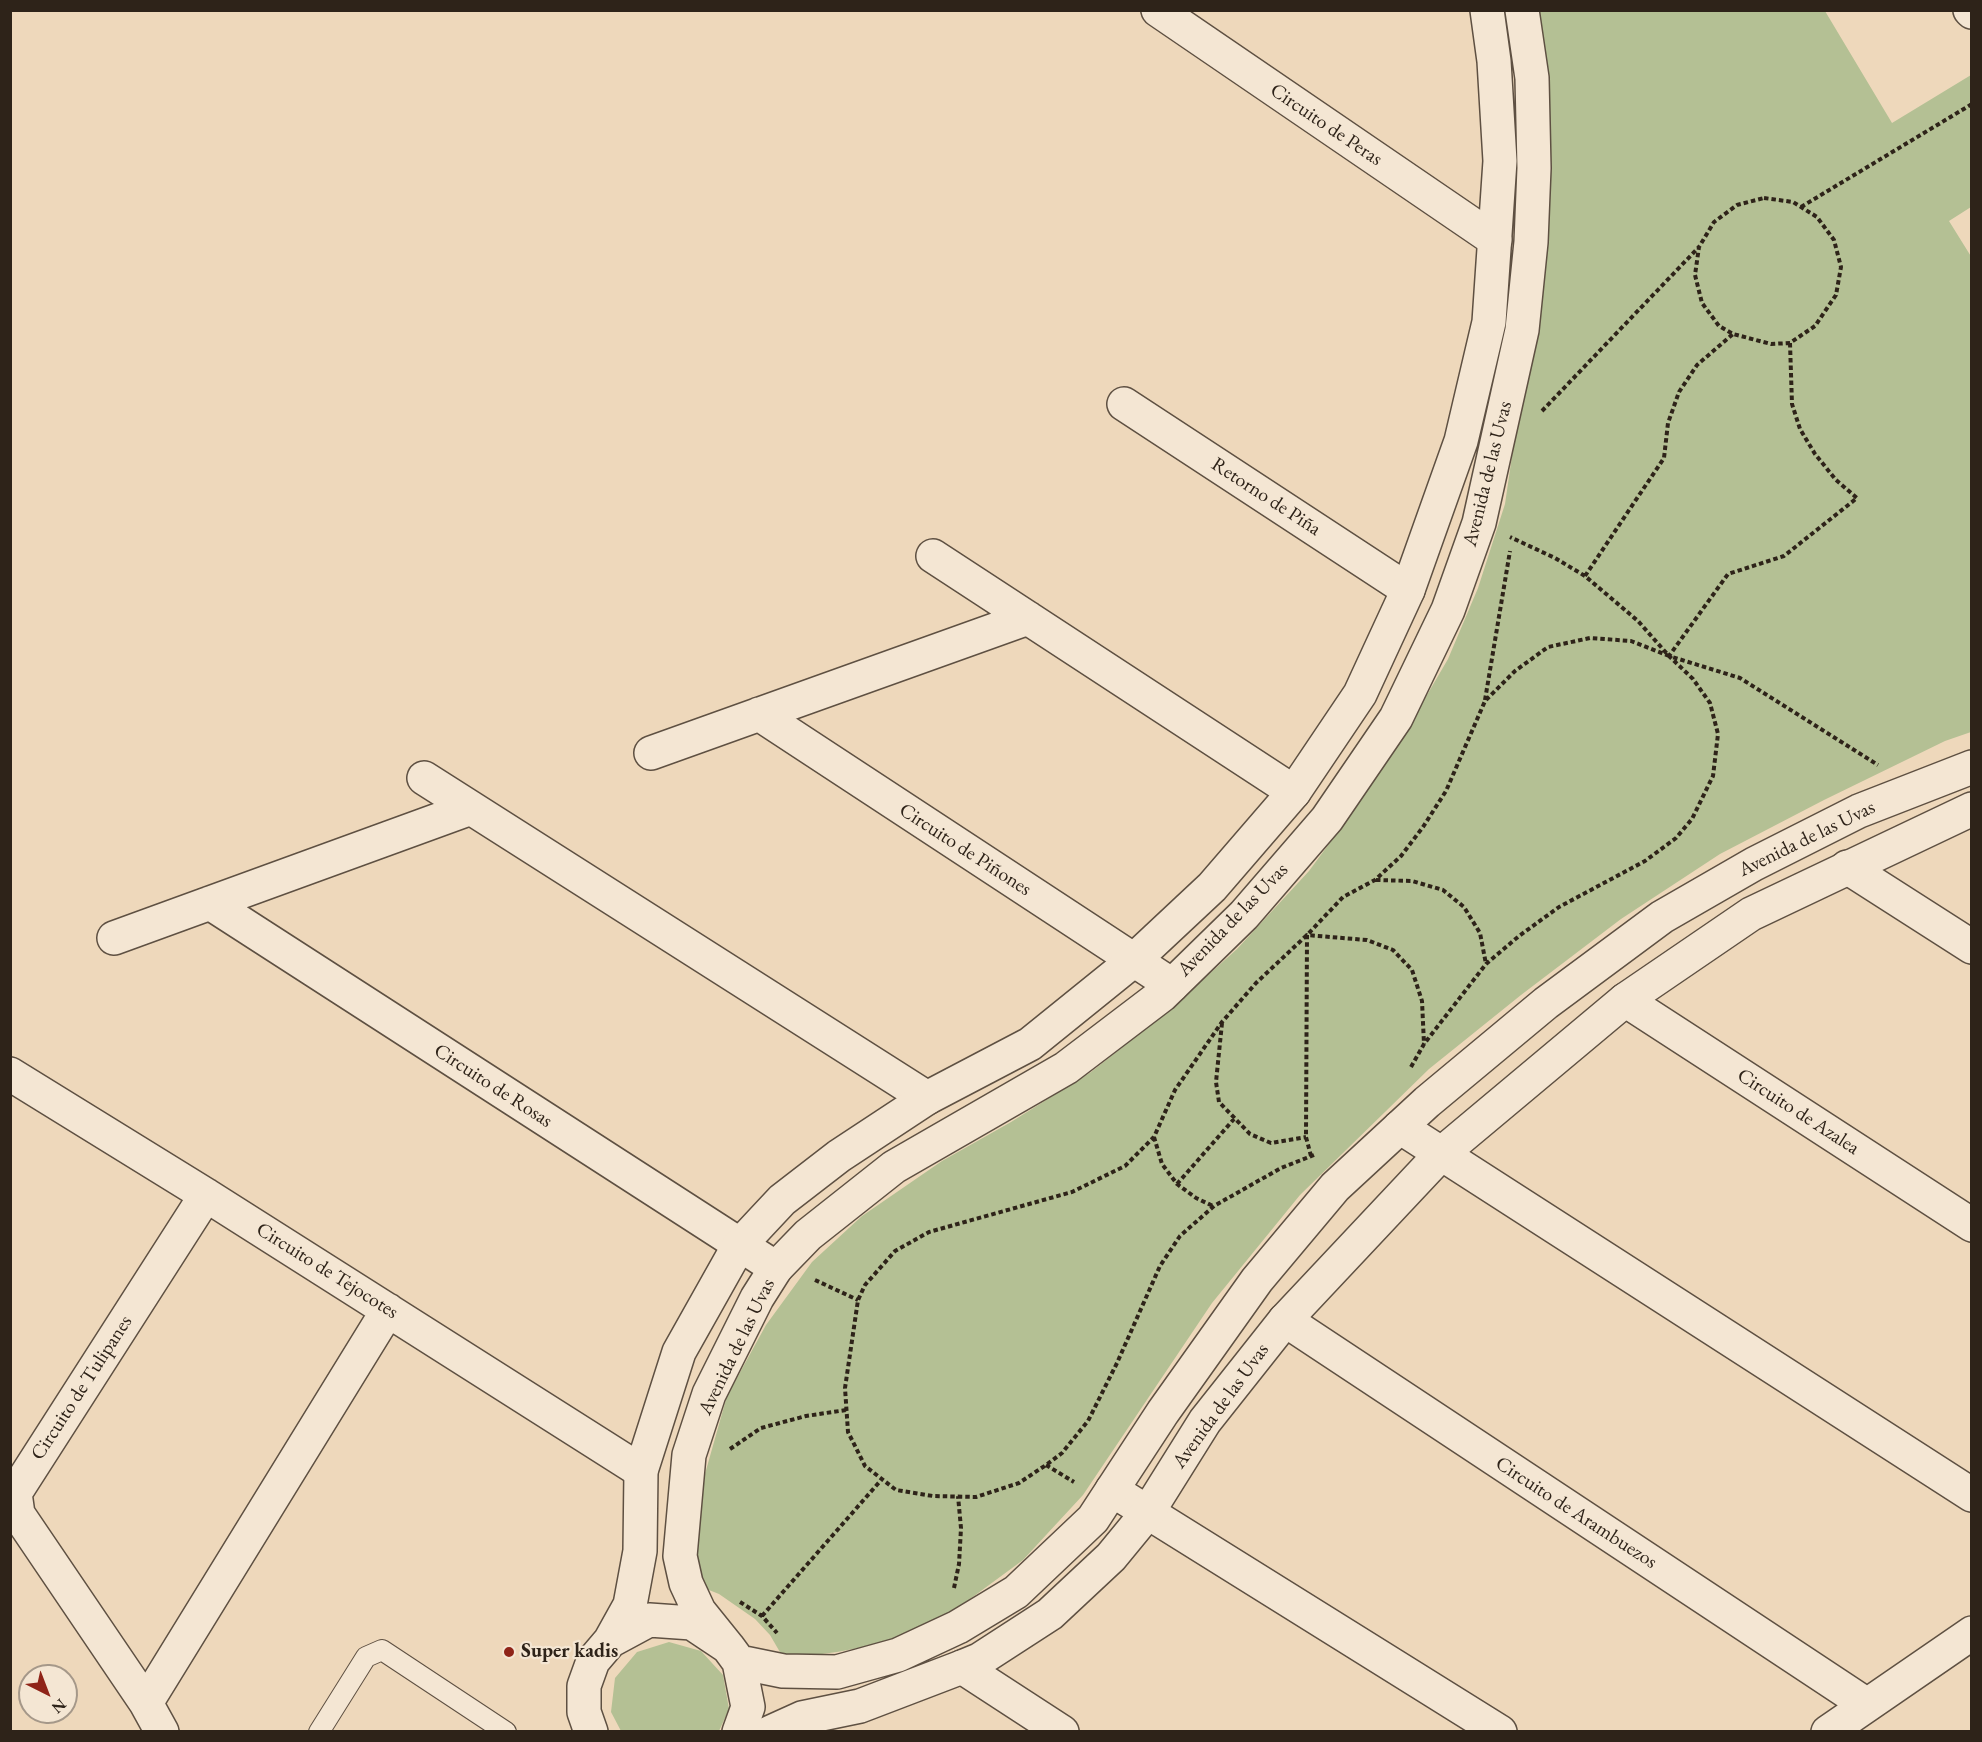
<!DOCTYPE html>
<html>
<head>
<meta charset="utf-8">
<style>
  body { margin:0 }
  #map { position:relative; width:1982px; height:1742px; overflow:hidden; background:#eed8bb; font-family:"EB Garamond",serif }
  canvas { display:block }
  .frame { position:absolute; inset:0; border:12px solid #2e2319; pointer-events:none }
  .north { position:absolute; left:18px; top:1664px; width:60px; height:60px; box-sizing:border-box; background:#f4e6d3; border:2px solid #a59889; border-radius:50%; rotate:138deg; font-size:16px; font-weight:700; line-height:24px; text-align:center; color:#2e2319 }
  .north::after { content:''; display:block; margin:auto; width:21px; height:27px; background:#8f2418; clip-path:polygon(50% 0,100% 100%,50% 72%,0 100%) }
</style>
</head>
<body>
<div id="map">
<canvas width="1982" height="1742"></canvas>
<div class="frame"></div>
<div class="north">N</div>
</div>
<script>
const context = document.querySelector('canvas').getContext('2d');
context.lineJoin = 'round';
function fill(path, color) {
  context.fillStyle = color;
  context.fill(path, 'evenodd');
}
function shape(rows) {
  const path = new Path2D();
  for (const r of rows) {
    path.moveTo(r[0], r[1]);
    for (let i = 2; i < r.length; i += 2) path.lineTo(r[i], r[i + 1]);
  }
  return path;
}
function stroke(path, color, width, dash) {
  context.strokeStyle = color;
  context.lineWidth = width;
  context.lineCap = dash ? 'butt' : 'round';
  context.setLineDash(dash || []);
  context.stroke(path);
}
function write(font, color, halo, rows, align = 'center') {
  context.font = font + ' "EB Garamond",serif';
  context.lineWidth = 4.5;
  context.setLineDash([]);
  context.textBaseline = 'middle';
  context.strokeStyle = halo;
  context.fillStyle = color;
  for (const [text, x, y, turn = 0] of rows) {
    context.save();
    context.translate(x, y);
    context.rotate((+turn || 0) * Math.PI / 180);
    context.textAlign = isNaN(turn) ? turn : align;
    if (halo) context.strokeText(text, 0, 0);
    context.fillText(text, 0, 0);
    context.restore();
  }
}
fill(shape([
  [1538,11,1825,11,1892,123,1971,75,1971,207,1949,221,1972,258,1971,732,1945,741,1824,800,1720,854,1621,919,1521,995,1429,1069,1300,1195,1212,1303,1083,1495,1023,1560,951,1613,880,1644,837,1652,784,1659,770,1635,755,1619,719,1594,694,1584,701,1488,727,1396,766,1325,812,1262,862,1216,942,1161,1011,1122,1091,1072,1167,1012,1237,949,1309,871,1354,810,1396,748,1448,659,1478,588,1505,504,1520,401],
  [669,1642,701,1651,723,1675,729,1709,719,1731,621,1731,611,1712,615,1678,637,1652]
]), '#b4c094');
const service = shape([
  [319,1732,366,1657,382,1650,506,1732]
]);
const minor = shape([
  [1158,10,1495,240],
  [1970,10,1972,12],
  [1124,404,1408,590],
  [933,556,1294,792],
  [759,714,1172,985],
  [651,753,1028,618],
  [424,778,927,1098],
  [1847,867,1972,947],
  [210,903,776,1268],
  [114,938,471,808],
  [1625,1000,1972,1225],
  [10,1074,206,1195,641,1471],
  [1400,1127,1972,1495],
  [1285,1320,1867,1705],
  [1112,1490,1500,1732],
  [962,1667,1062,1732],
  [146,1703,388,1310],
  [162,1732,146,1703,18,1514,15,1493,206,1195],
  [1828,1732,1972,1633]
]);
const tertiary = shape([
  [610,1641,630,1605,640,1551,641,1471,679,1352,738,1247,782,1200,839,1156,927,1098,1030,1044,1134,960,1212,887,1294,792,1360,694,1408,590,1461,441,1489,322,1500,161,1494,61,1487,10],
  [728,1647,699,1611,686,1583,680,1556,689,1455,709,1394,757,1298,776,1268,808,1235,894,1167,1066,1068,1162,995,1244,915,1327,819,1396,718,1448,610,1479,523,1522,330,1531,242,1534,168,1532,78,1522,10],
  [739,1662,783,1671,837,1672,898,1655,958,1627,1016,1592,1093,1519,1163,1412,1257,1280,1335,1187,1427,1102,1546,1003,1662,917,1754,864,1859,811,1972,767],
  [591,1732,584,1712,584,1686,593,1661,610,1641,649,1620,692,1623,728,1647,739,1662,748,1707,739,1732],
  [771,1732,802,1718,860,1706,962,1667,979,1660,1050,1614,1111,1557,1148,1512,1205,1421,1285,1320,1441,1154,1625,1000,1751,914,1972,809]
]);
stroke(service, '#5e5042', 22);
stroke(minor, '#5e5042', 36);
stroke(tertiary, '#5e5042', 36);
stroke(shape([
  [1764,198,1793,202,1817,217,1834,240,1841,267,1836,295,1815,326,1790,343,1771,344,1733,334,1719,326,1702,303,1695,275,1699,247,1714,222,1737,205,1764,198],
  [1801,207,1972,104],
  [1790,343,1792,404,1800,429,1815,454,1836,480,1857,498,1784,556,1728,574,1669,656,1740,678,1878,765],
  [1542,411,1699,247],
  [1585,576,1664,458,1668,423,1679,392,1697,365,1733,334],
  [1485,700,1510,551],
  [1376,880,1412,881,1443,890,1464,907,1480,933,1486,964],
  [1222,1023,1216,1082,1219,1102,1250,1134,1271,1143,1306,1137],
  [1411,1067,1424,1044,1486,964,1519,936,1559,907,1645,861,1676,838,1692,819,1713,776,1718,734,1710,703,1693,679,1669,656,1638,621,1585,576,1555,558,1510,537],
  [1154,1137,1162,1164,1177,1184,1196,1198,1213,1206],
  [1314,1155,1281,1168,1214,1206,1180,1236,1160,1266,1117,1363,1088,1421,1062,1453,1046,1465,1019,1483,976,1497,933,1496,896,1490,865,1466,848,1432,845,1388,858,1300,865,1285,895,1251,929,1232,1072,1192,1125,1166,1154,1137,1175,1090,1222,1022,1256,983,1307,935,1343,897,1375,880,1401,856,1423,827,1446,791,1485,701,1515,671,1548,647,1590,638,1631,641,1669,656],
  [1311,1156,1306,1137,1307,935,1367,940,1393,950,1412,970,1422,1001,1424,1044],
  [1177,1184,1234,1119],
  [815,1280,858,1300],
  [730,1449,761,1428,806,1416,846,1410],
  [1046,1465,1074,1482],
  [954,1588,959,1564,961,1528,958,1496],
  [740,1602,762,1616,777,1633],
  [762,1616,882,1479]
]), '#2e2319', 4, [4.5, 3]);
stroke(service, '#f4e6d3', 20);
stroke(minor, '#f4e6d3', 33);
stroke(tertiary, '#f4e6d3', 33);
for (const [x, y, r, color] of [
  [509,1652,6,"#8f2418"]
]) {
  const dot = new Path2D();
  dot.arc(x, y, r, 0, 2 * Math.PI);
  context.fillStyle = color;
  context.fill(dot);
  stroke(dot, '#f4e6d3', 2);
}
write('20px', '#2e2319', '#f4e6d3', [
  ["Circuito de Peras",1326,125,34],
  ["Avenida de las Uvas",1488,474,-76],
  ["Retorno de Piña",1266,497,33],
  ["Avenida de las Uvas",1807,839,-26],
  ["Circuito de Piñones",965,850,33],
  ["Avenida de las Uvas",1233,920,-46],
  ["Circuito de Rosas",493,1086,33],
  ["Circuito de Azalea",1798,1112,33],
  ["Circuito de Tejocotes",327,1271,32],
  ["Avenida de las Uvas",737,1347,-64],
  ["Circuito de Tulipanes",82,1388,-57],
  ["Avenida de las Uvas",1221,1406,-54],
  ["Circuito de Arambuezos",1576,1513,33]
]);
write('bold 20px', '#2e2319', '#f4e6d3', [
  ["Super kadis",521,1652]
], 'left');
</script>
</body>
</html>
